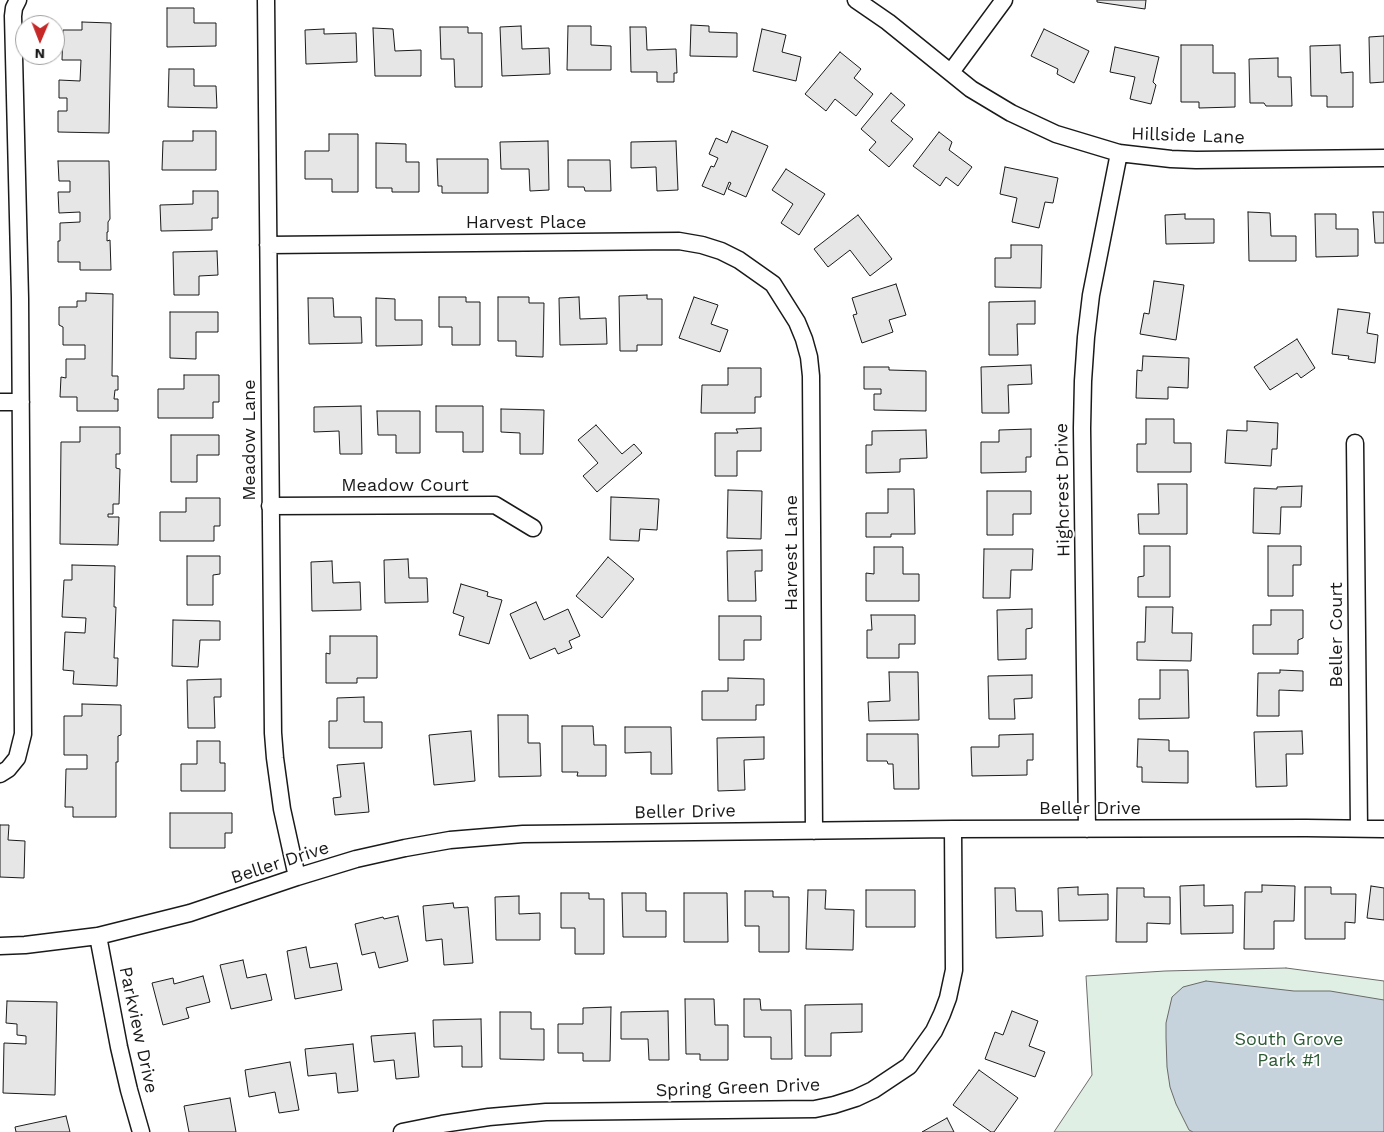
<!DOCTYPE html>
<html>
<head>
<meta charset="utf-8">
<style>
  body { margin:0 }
  #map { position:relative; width:1384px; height:1132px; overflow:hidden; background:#fff; font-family:"Work Sans",sans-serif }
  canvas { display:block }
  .north { position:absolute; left:15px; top:15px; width:50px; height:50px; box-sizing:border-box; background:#fff; border:1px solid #a3a3a3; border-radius:50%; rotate:181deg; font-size:14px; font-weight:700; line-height:20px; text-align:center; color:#1a1a1a }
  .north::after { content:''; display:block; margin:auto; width:18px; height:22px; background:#c62828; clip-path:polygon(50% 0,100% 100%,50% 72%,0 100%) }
</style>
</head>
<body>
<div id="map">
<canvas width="1384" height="1132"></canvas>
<div class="north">N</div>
</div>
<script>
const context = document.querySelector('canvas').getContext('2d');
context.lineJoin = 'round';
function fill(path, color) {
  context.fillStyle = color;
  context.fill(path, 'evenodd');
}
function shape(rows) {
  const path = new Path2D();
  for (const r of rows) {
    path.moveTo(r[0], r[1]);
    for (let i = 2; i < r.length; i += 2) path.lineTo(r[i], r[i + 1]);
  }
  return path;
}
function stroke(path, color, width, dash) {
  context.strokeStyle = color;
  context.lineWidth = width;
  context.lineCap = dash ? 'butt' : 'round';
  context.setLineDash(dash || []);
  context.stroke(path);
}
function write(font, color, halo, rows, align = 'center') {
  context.font = font + ' "Work Sans",sans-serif';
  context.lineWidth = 4;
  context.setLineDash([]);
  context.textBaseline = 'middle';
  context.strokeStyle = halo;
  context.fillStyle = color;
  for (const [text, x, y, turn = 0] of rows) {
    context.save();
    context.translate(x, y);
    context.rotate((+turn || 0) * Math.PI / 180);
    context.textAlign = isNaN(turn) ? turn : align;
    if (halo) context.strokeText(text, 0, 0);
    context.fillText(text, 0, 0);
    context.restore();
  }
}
const green = shape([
  [1286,968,1384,981,1384,1132,1054,1132,1092,1075,1086,976,1165,971,1286,968]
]);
fill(green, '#e0efe3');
stroke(green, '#6a6a6a', 1);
const water = shape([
  [1206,981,1294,991,1330,991,1384,1000,1384,1132,1193,1132,1189,1130,1176,1104,1170,1087,1167,1067,1166,1038,1166,1023,1172,997,1183,987,1206,981]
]);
fill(water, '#c6d2dc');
stroke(water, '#6a6a6a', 1);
const building = shape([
  [1097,0,1146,0,1145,9,1097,2,1097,0],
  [167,8,194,8,194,23,216,23,216,46,167,47,167,8],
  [82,22,111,23,109,133,58,132,58,111,67,111,67,98,59,98,59,80,80,81,81,60,62,60,63,30,82,30,82,22],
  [691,25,709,26,709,32,737,33,737,57,690,56,691,25],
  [521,26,522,49,549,48,550,74,502,76,500,27,521,26],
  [568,26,591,26,591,45,611,46,611,70,567,70,568,26],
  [440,27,468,27,468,33,482,33,482,87,455,87,454,59,441,59,440,27],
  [630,27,646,27,647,50,676,49,677,73,674,73,674,82,657,82,657,72,631,72,630,27],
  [373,28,393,29,395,51,421,50,421,76,375,76,373,28],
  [324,29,324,34,356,33,357,62,306,64,305,30,324,29],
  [762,29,786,35,782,52,801,57,796,81,753,71,762,29],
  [1044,29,1089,51,1074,83,1057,74,1058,69,1031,56,1044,29],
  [1384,36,1384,82,1370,83,1369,37,1384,36],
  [1181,45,1213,45,1213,73,1235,73,1235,107,1199,108,1199,102,1181,102,1181,45],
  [1340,45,1341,73,1353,72,1353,107,1327,107,1327,96,1311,96,1310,46,1340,45],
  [1115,47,1159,57,1153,82,1156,85,1151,104,1130,99,1135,77,1110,72,1115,47],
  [840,52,861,69,854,78,873,94,856,116,835,99,826,111,805,94,840,52],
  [1278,58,1278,77,1291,77,1292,106,1266,106,1264,103,1250,103,1249,59,1278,58],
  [169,69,194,69,194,86,216,86,217,108,168,107,169,69],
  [891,93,905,105,891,121,913,139,889,167,869,150,876,142,861,129,891,93],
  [193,131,216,131,216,170,162,170,163,141,193,141,193,131],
  [732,131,768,146,746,197,728,189,731,183,729,182,724,195,702,186,711,166,714,167,718,158,709,154,716,138,727,143,732,131],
  [939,132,952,142,949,150,972,167,958,186,946,177,940,186,913,166,939,132],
  [329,134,358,134,358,192,332,192,332,179,305,179,305,151,329,151,329,134],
  [548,141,549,190,530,191,529,169,501,169,500,142,548,141],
  [676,141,678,190,657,191,656,167,631,168,631,142,676,141],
  [376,143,406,144,406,162,419,162,419,192,392,192,392,188,376,188,376,143],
  [437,159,488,159,488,193,442,193,442,186,438,186,437,159],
  [568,160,610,160,611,191,585,191,584,187,568,187,568,160],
  [58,161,109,161,110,219,108,222,108,232,107,232,107,241,110,240,111,270,80,270,80,262,58,262,58,241,60,241,60,223,80,222,80,212,59,213,58,192,70,192,70,181,59,181,58,161],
  [1005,167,1058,178,1053,203,1045,202,1039,228,1012,222,1017,198,1000,194,1005,167],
  [786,169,825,194,799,235,781,223,793,204,772,190,786,169],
  [193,191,218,191,218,218,212,218,212,230,161,231,160,205,193,204,193,191],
  [1248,212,1270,213,1271,236,1296,236,1296,261,1249,261,1248,212],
  [1373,212,1384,212,1384,243,1375,243,1373,212],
  [1185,214,1185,219,1214,219,1214,243,1166,244,1165,215,1185,214],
  [1315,214,1336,214,1336,229,1358,229,1358,256,1316,257,1315,214],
  [858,215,892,259,870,276,850,250,828,267,814,249,858,215],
  [1011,245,1042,245,1041,288,995,287,995,258,1011,258,1011,245],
  [217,251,218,275,199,276,199,295,174,295,173,252,217,251],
  [1154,281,1184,285,1176,340,1140,334,1144,313,1149,314,1154,281],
  [896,284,906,315,889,320,893,332,862,343,853,315,857,314,852,298,896,284],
  [86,293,113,294,112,376,118,376,118,390,115,390,114,399,118,399,118,411,77,411,77,397,60,397,61,377,66,378,66,359,85,359,85,345,63,345,63,327,59,325,59,307,77,307,77,301,86,301,86,293],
  [647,295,647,299,662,299,662,345,637,345,637,351,620,351,619,296,647,295],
  [439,297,466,297,466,302,480,302,480,345,452,345,452,327,439,327,439,297],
  [498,297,529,297,529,303,544,303,543,357,516,356,516,341,498,341,498,297],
  [579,297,580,319,606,318,607,344,560,345,559,298,579,297],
  [694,297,718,305,711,324,728,330,720,352,679,338,694,297],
  [308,298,333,298,334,317,361,317,362,343,309,344,308,298],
  [376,298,395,299,395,320,422,320,422,345,376,346,376,298],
  [1035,301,1035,324,1017,324,1018,355,989,355,989,302,1035,301],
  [1338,309,1370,313,1367,333,1378,335,1375,363,1348,359,1349,356,1332,354,1338,309],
  [170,312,218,312,218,332,196,332,196,359,170,358,170,312],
  [1297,339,1315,368,1301,378,1297,373,1270,390,1254,367,1297,339],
  [1143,356,1189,358,1188,388,1168,387,1168,399,1136,398,1137,370,1142,371,1143,356],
  [1031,365,1032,384,1008,385,1009,413,982,413,981,367,1031,365],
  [864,367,889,367,889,370,926,371,926,411,874,410,874,394,881,394,881,389,864,389,864,367],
  [728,368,761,368,761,397,755,397,755,413,701,413,702,385,728,385,728,368],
  [184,375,219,375,219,402,213,402,213,418,158,418,158,389,184,389,184,375],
  [361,406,362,454,340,454,339,431,314,432,314,407,361,406],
  [436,406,483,406,483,452,463,452,463,432,436,432,436,406],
  [501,409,544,410,543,454,520,454,520,433,501,432,501,409],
  [377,411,420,411,420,453,396,453,396,435,378,435,377,411],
  [1146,419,1174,419,1174,443,1191,443,1191,472,1137,472,1137,444,1146,444,1146,419],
  [1247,421,1278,423,1277,449,1272,449,1271,466,1225,463,1227,430,1247,431,1247,421],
  [596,425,622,454,634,444,642,453,597,492,583,476,598,463,578,440,596,425],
  [80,427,120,427,120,454,116,454,116,468,120,469,119,504,113,504,113,514,108,514,108,517,119,517,118,545,60,544,61,442,80,442,80,427],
  [761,428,761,451,737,451,737,476,715,476,715,433,738,433,736,429,761,428],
  [1031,429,1031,457,1026,457,1026,472,981,473,981,442,999,442,999,430,1031,429],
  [926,430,927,458,900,459,900,472,866,473,866,445,872,445,872,431,926,430],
  [171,435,219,435,219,455,197,455,197,482,171,482,171,435],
  [1158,484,1187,484,1187,534,1139,534,1138,514,1159,514,1158,484],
  [1302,486,1301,507,1281,507,1280,534,1253,533,1254,488,1277,489,1277,487,1302,486],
  [888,489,914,489,915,534,891,534,891,537,866,537,866,513,888,513,888,489],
  [728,490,762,491,761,539,727,538,728,490],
  [987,491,1031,491,1031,514,1013,514,1013,535,987,535,987,491],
  [611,497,659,499,657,530,640,529,639,541,610,540,611,497],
  [186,498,220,498,220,526,214,526,214,541,160,541,160,512,186,512,186,498],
  [1144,546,1170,546,1170,597,1138,597,1138,577,1144,576,1144,546],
  [1268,546,1301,546,1301,565,1293,565,1293,596,1268,596,1268,546],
  [874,547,903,547,903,574,919,574,919,601,866,601,866,573,874,574,874,547],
  [984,549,1033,549,1032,570,1011,570,1010,598,983,598,984,549],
  [762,550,762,571,755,571,756,601,728,601,727,551,762,550],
  [187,556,220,556,220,574,213,575,213,605,187,605,187,556],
  [608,557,634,579,602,618,576,596,608,557],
  [408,559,409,578,427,578,428,602,385,603,384,560,408,559],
  [332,561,333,583,360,582,361,610,312,611,311,562,332,561],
  [72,565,115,566,114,607,116,607,114,658,118,658,117,686,73,684,74,671,63,670,65,632,85,633,86,618,62,617,64,580,72,580,72,565],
  [461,584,488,592,487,596,502,600,489,644,459,635,464,617,453,613,461,584],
  [536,602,544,620,568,609,580,636,569,641,572,648,558,654,555,648,530,659,510,614,536,602],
  [1146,607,1173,607,1172,633,1192,633,1191,661,1137,660,1137,642,1145,642,1146,607],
  [1032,609,1032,628,1026,629,1026,659,998,660,997,610,1032,609],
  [1271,610,1303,610,1303,638,1298,640,1298,654,1253,654,1253,625,1271,625,1271,610],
  [871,615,915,615,915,644,899,644,899,658,867,658,867,630,872,630,871,615],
  [719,616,761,616,761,640,744,640,744,660,719,660,719,616],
  [173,620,220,621,220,640,200,640,198,667,172,666,173,620],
  [330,636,377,636,377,678,357,678,357,683,326,683,326,653,330,654,330,636],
  [1160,670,1188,670,1189,718,1139,719,1139,699,1160,699,1160,670],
  [1280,670,1303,671,1303,691,1279,690,1279,716,1257,716,1258,673,1280,673,1280,670],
  [889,672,918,672,919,720,869,721,868,702,890,701,889,672],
  [1032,675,1032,698,1014,699,1015,719,989,719,988,676,1032,675],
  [728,678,764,679,764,705,756,705,756,720,702,720,702,691,728,691,728,678],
  [221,679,221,697,214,697,215,728,188,728,187,680,221,679],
  [364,697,364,722,382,722,382,748,329,748,329,721,337,721,337,698,364,697],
  [82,704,121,705,121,735,118,736,118,762,116,762,116,817,73,817,73,807,65,807,66,769,87,769,87,755,64,755,64,716,82,716,82,704],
  [498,715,528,715,528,743,540,743,541,776,499,777,498,715],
  [562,726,593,726,594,745,606,745,606,776,577,776,578,772,562,772,562,726],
  [625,727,671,727,672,774,651,774,651,752,625,753,625,727],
  [471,731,475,781,434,785,429,735,471,731],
  [1302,731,1303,754,1286,754,1287,786,1256,787,1254,732,1302,731],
  [867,734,918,734,919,789,894,789,893,764,888,764,887,761,867,761,867,734],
  [1033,734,1033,760,1027,760,1027,775,972,776,971,747,999,747,999,735,1033,734],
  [764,737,764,759,744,760,745,790,718,791,717,738,764,737],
  [1138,739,1169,740,1169,751,1188,751,1188,783,1142,782,1142,767,1137,767,1138,739],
  [197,741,220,741,220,763,225,763,225,791,181,791,181,764,197,764,197,741],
  [364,763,369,812,335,815,333,798,341,797,337,765,364,763],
  [170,813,232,813,232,833,225,833,225,848,170,848,170,813],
  [0,825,9,825,8,840,25,841,24,878,0,877,0,825],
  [1204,885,1204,906,1233,905,1233,933,1181,934,1180,886,1204,885],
  [1262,885,1295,886,1294,921,1274,921,1274,949,1244,949,1245,892,1262,892,1262,885],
  [1371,886,1384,888,1384,920,1367,918,1371,886],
  [1078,887,1078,895,1108,894,1108,920,1059,921,1058,888,1078,887],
  [1305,887,1331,887,1331,894,1356,894,1355,923,1345,922,1345,939,1305,939,1305,887],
  [995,888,1015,888,1016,911,1042,911,1043,936,996,938,995,888],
  [1117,888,1144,888,1144,897,1170,897,1170,924,1147,923,1147,942,1116,942,1117,888],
  [808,890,826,890,825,909,854,910,853,950,806,949,808,890],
  [866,890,915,890,915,927,866,927,866,890],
  [745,891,773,891,773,897,789,897,789,952,759,952,759,926,745,926,745,891],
  [561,893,589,893,589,899,604,899,604,954,575,954,575,928,561,928,561,893],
  [622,893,646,893,646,911,666,911,666,937,623,937,622,893],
  [684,893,727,893,728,942,684,942,684,893],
  [519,896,519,914,540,913,540,940,496,940,495,897,519,896],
  [453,903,454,908,468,907,473,963,444,965,442,939,426,941,423,906,453,903],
  [398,916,408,961,379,968,375,952,362,955,355,924,383,917,384,919,398,916],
  [306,947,310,968,337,963,342,990,295,999,287,951,306,947],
  [243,960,247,978,266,974,272,1000,231,1009,220,965,243,960],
  [203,976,210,1002,186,1008,189,1018,163,1025,152,983,173,978,174,984,203,976],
  [685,999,714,999,715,1025,728,1025,728,1060,700,1060,700,1054,686,1054,685,999],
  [744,999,760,999,761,1010,791,1010,792,1059,771,1059,771,1037,744,1037,744,999],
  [7,1001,57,1002,55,1095,3,1093,4,1043,26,1044,26,1036,17,1035,17,1024,6,1023,7,1001],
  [862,1004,862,1032,831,1033,831,1056,805,1056,805,1005,862,1004],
  [611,1007,610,1061,583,1061,583,1053,558,1053,558,1024,583,1024,583,1008,611,1007],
  [668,1011,669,1060,649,1060,648,1039,621,1039,621,1012,668,1011],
  [1012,1011,1038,1021,1029,1046,1045,1052,1035,1077,985,1059,995,1032,1003,1035,1012,1011],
  [500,1012,531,1012,531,1029,544,1029,544,1060,500,1059,500,1012],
  [481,1019,482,1067,462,1067,462,1046,434,1047,433,1020,481,1019],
  [415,1033,419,1077,396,1079,394,1060,374,1062,371,1036,415,1033],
  [353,1044,358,1091,338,1093,336,1073,308,1076,305,1049,353,1044],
  [290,1062,299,1110,279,1113,275,1092,249,1097,245,1070,290,1062],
  [979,1070,1018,1098,994,1132,991,1132,953,1105,979,1070],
  [230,1098,236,1132,189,1132,184,1106,230,1098],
  [66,1116,70,1132,16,1132,15,1127,66,1116],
  [947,1118,954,1132,922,1132,947,1118]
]);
fill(building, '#e6e6e6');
stroke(building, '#1a1a1a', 1);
const minor = shape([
  [266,0,273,733,275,758,282,809,297,877],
  [856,0,888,22,971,89,1011,113,1056,134,1119,153,1171,159,1196,160,1384,158],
  [951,72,1004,0],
  [268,245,679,241,702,245,721,251,739,260,773,284,797,322,804,339,809,357,811,376,814,831],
  [0,402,21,402],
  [1355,443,1359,828],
  [270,506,495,505,533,528],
  [0,774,8,769,17,758,23,734,20,298,13,16,14,8,18,0],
  [1087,829,1082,428,1083,381,1086,337,1091,295,1119,153],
  [98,936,119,1047,129,1090,141,1132],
  [0,946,25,945,98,936,190,913,297,877,356,859,405,848,450,840,523,834,953,829,1306,828,1384,829],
  [402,1132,442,1124,489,1117,546,1112,815,1109,834,1105,856,1098,873,1090,909,1066,934,1031,942,1014,948,998,954,970,953,829]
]);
stroke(minor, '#1a1a1a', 19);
stroke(minor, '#fff', 16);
write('18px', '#1a1a1a', '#fff', [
  ["Hillside Lane",1188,136,2],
  ["Harvest Place",526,223],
  ["Meadow Lane",250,440,-90],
  ["Meadow Court",405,486],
  ["Highcrest Drive",1063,490,-91],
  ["Harvest Lane",792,553,-90],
  ["Beller Court",1337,635,-90],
  ["Beller Drive",1090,809],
  ["Beller Drive",685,812,-1],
  ["Beller Drive",280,863,-18],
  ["Parkview Drive",138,1030,78],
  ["Spring Green Drive",738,1088,-2]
]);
write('18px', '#2b5a34', '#fff', [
  ["South Grove",1289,1040],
  ["Park #1",1289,1061]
]);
</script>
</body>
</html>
